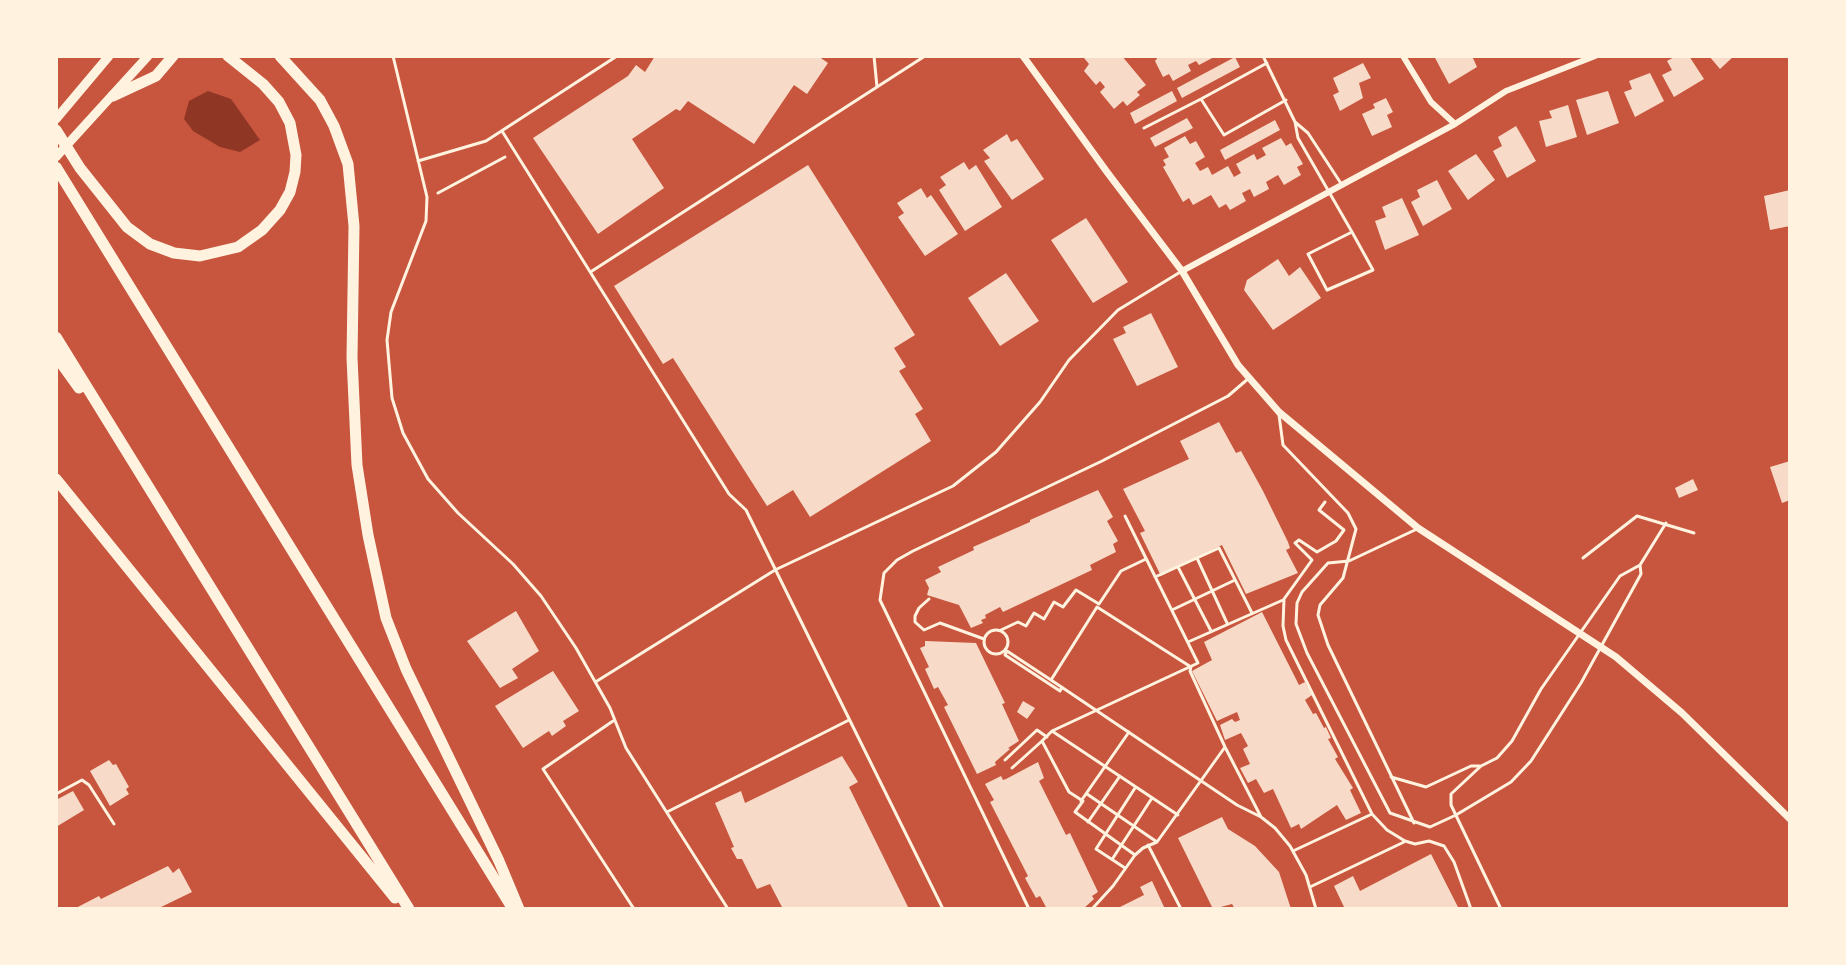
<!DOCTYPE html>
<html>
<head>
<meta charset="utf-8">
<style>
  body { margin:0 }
  #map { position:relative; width:1846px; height:965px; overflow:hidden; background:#c8553d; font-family:Helvetica,sans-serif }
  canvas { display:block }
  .frame { position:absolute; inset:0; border:58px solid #fff3e0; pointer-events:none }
</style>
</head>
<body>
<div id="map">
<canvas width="1846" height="965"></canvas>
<div class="frame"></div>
</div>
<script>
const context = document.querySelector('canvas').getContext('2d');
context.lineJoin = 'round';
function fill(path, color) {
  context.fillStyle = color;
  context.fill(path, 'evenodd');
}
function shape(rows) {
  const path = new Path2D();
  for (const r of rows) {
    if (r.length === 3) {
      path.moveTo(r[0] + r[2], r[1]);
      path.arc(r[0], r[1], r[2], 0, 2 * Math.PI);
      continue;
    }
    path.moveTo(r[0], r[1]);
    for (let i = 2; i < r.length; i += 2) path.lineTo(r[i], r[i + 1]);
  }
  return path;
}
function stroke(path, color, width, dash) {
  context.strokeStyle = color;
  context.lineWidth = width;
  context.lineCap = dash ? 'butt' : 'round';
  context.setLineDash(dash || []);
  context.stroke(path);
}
fill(shape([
  [208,91,231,99,260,140,240,152,220,147,193,131,184,119,189,101]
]), '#8f3625');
fill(shape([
  [655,56,818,56,828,63,807,94,794,85,754,144,688,101,680,111,676,109,632,139,664,188,598,234,533,138,628,76,636,65,645,72],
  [1087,56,1122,56,1146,85,1137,92,1140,95,1127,106,1123,101,1114,109,1100,92,1105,87,1100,81,1096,85,1084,71,1089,64,1084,58],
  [1159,56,1216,56,1199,65,1196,61,1188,65,1191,71,1173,81,1169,74,1163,77,1155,61],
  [1434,56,1472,56,1477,67,1449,84],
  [1676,56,1689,56,1704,79,1674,97,1662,75,1672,70,1667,61],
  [1709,56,1734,56,1720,69],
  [1235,57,1240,67,1182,98,1177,88],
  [1363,63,1371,78,1359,83,1363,98,1340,111,1333,95,1339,92,1333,78],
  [1650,73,1664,101,1635,117,1624,92,1632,89,1629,81],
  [1172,91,1177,101,1135,124,1130,113],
  [1608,91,1619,123,1587,135,1576,100],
  [1386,98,1393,112,1387,115,1392,127,1372,136,1362,114,1375,108,1373,104],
  [1568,105,1577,137,1546,147,1539,121,1552,118,1549,111],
  [1187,118,1193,128,1155,147,1150,138],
  [1275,120,1280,130,1225,160,1220,150],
  [1516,126,1536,161,1507,178,1493,151,1502,146,1498,137],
  [1007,134,1011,142,1017,139,1044,179,1012,200,984,161,990,158,983,150],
  [1185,136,1190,144,1196,141,1205,157,1195,163,1200,171,1208,167,1212,175,1228,166,1234,177,1241,173,1236,164,1254,154,1257,160,1266,155,1262,148,1281,138,1286,146,1291,143,1303,164,1297,167,1301,175,1284,185,1278,175,1266,182,1269,189,1254,197,1250,189,1242,193,1246,201,1230,210,1226,204,1219,208,1211,195,1193,205,1189,198,1183,202,1163,167,1166,165,1163,160,1169,157,1164,148],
  [1476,154,1495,180,1468,200,1448,171],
  [964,162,969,170,976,165,1002,207,965,231,939,190,946,185,940,177],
  [808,165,915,335,894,348,906,367,899,371,923,409,915,414,931,441,810,517,793,490,767,506,673,358,663,364,614,286],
  [1437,180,1452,209,1423,226,1411,202,1420,197,1417,190],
  [921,188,927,198,931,195,958,234,925,256,898,217,904,213,897,203],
  [1790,190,1790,226,1770,230,1764,196],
  [1402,198,1419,235,1385,250,1375,221,1386,217,1382,207],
  [1086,218,1128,282,1093,303,1051,240],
  [1278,259,1289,276,1300,267,1321,298,1273,330,1244,290,1247,280],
  [1006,273,1039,321,1000,346,968,298],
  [1151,313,1178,367,1137,386,1113,339,1126,333,1123,327],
  [1219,422,1236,453,1241,451,1263,491,1288,542,1290,548,1286,550,1298,573,1246,594,1222,545,1161,576,1140,533,1145,531,1123,489,1189,459,1180,441],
  [1790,461,1790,500,1782,503,1770,467],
  [1693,479,1698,490,1679,498,1675,488],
  [1098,490,1113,517,1107,521,1118,541,1113,544,1116,552,1090,565,1092,570,1003,612,1000,607,985,615,986,618,981,620,983,623,971,628,959,605,927,595,929,588,925,580,941,572,938,567,974,550,973,547,1030,522,1030,520],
  [516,611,539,651,512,669,518,678,500,688,467,641],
  [1262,612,1299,685,1305,682,1312,695,1305,700,1313,714,1316,713,1324,728,1326,727,1331,738,1328,739,1338,757,1335,759,1353,788,1350,790,1361,813,1346,820,1337,805,1301,829,1299,824,1291,828,1273,789,1264,793,1256,779,1248,783,1240,768,1250,764,1243,749,1248,746,1241,733,1225,740,1220,725,1232,719,1235,722,1240,720,1237,712,1217,721,1192,671,1212,660,1204,642],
  [925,641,976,643,1005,703,1002,704,1019,741,1008,748,1010,749,995,762,996,765,977,774,944,707,948,705,938,687,934,689,925,669,929,667,920,648,925,646],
  [553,671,579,711,563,721,566,726,552,736,549,731,523,748,495,706],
  [1023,701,1035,708,1027,719,1017,712],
  [842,756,858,782,849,787,909,909,783,909,770,884,757,889,742,859,737,859,731,848,734,847,715,803,741,791,745,803],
  [109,760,113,765,116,764,129,787,126,789,129,794,110,806,90,771],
  [1038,762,1044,778,1039,781,1066,835,1070,833,1098,892,1092,896,1094,899,1083,909,1047,909,1040,896,1036,898,1025,878,1028,876,990,802,994,800,985,784,1001,776,1003,780,1006,779],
  [73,791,84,810,56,827,56,800],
  [1222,817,1228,829,1255,846,1279,872,1291,909,1235,909,1232,904,1213,909,1178,838],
  [1431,854,1459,909,1345,909,1334,886,1353,876,1360,891],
  [168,866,173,873,179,868,192,892,157,909,74,909,99,896,101,899],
  [1152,881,1165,909,1116,909,1144,895,1140,887]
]), '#f7dbc8');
stroke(shape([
  [438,193,505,157],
  [1325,502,1319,510,1344,530,1336,541,1317,552,1299,540,1295,543,1312,560,1284,599,1283,626,1286,640,1372,814,1387,830,1405,841,1415,844,1429,841,1444,846,1454,862,1471,909],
  [1125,516,1198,663,1052,731,1042,741,1069,792,1083,801,1075,812,1135,855],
  [1197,558,1227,623],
  [1178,567,1211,631],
  [1155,577,1219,548,1252,613],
  [929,599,919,608,915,616,915,622,924,630,940,623,984,639],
  [1099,604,1121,571,1146,559],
  [1172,610,1235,580],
  [996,642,12],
  [1001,630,1018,622,1026,626,1034,613,1044,619,1054,602,1063,607,1076,590,1099,604],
  [1188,642,1283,600],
  [1051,680,1097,607,1191,667,1190,671,1225,747,1261,817],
  [1062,687,1060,691,1005,655,1007,651,1051,680,1237,805,1261,817,1275,828,1290,846,1306,875,1316,909],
  [1052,731,1178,815],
  [1005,760,1037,730,1047,737],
  [1012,768,1042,741],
  [1087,794,1157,842],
  [1081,801,1129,732],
  [1088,822,1120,776],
  [1148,845,1181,909],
  [1293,851,1372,814],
  [1113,858,1152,798],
  [1125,868,1096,849,1135,788],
  [1310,887,1404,842],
  [1092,909,1113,886,1135,855,1143,848,1157,842,1225,747]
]), '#fff3e0', 3);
stroke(shape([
  [393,56,427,197,426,221,391,312,387,340,392,398,403,433,428,479,458,513,513,564,541,596,576,648,610,708,626,748,728,909],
  [874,56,877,87],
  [1263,56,1295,122,1298,138,1352,232,1373,270,1327,290,1308,254,1352,232],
  [1267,63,1201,99,1224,135,1286,100],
  [1295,122,1308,133,1342,185],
  [1144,128,1201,99],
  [502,131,729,494,746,510,943,909],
  [418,161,486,141,617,56],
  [592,271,925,56],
  [1279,415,1283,445,1348,513,1356,529,1343,578,1320,605,1318,615,1328,645,1414,823],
  [1417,529,1349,561,1328,563,1302,592,1297,603,1296,624,1307,653,1390,813,1430,827,1456,815,1511,782,1531,761,1581,683,1641,574,1640,565,1666,523],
  [1583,558,1637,516,1694,533],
  [597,681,775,570,953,486,996,452,1040,402,1069,360,1118,310,1182,271],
  [613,721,543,769,634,909],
  [1391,777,1426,787,1471,766,1481,766],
  [56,794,82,780,89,785,114,824],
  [667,812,849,720],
  [1029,909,880,600,884,573,897,560,913,551,1102,461,1228,396,1249,378],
  [1501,909,1451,805,1451,794,1481,766,1497,758,1512,741,1541,689,1620,576,1640,565]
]), '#fff3e0', 3);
stroke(shape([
  [1403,56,1431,102,1455,124],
  [1182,271,1455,124,1506,91,1595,56]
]), '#fff3e0', 6);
stroke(shape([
  [1023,56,1107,172,1182,271,1238,365,1279,412,1418,528,1616,657,1682,713,1790,819]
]), '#fff3e0', 7);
stroke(shape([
  [56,119,109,56],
  [56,157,148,56]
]), '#fff3e0', 9);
stroke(shape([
  [280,56,320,100,334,126,348,164,354,226,352,358,357,465,368,535,386,618,406,669,499,861,519,909],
  [113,96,156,76,173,56],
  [56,130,80,168,127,227,150,244,174,253,200,256,238,247,262,230,280,210,290,192,295,172,296,155,290,123,279,102,263,84,228,56],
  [56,167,513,909],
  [56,337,409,909],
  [56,356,79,388],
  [56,479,395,898]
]), '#fff3e0', 11);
</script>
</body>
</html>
